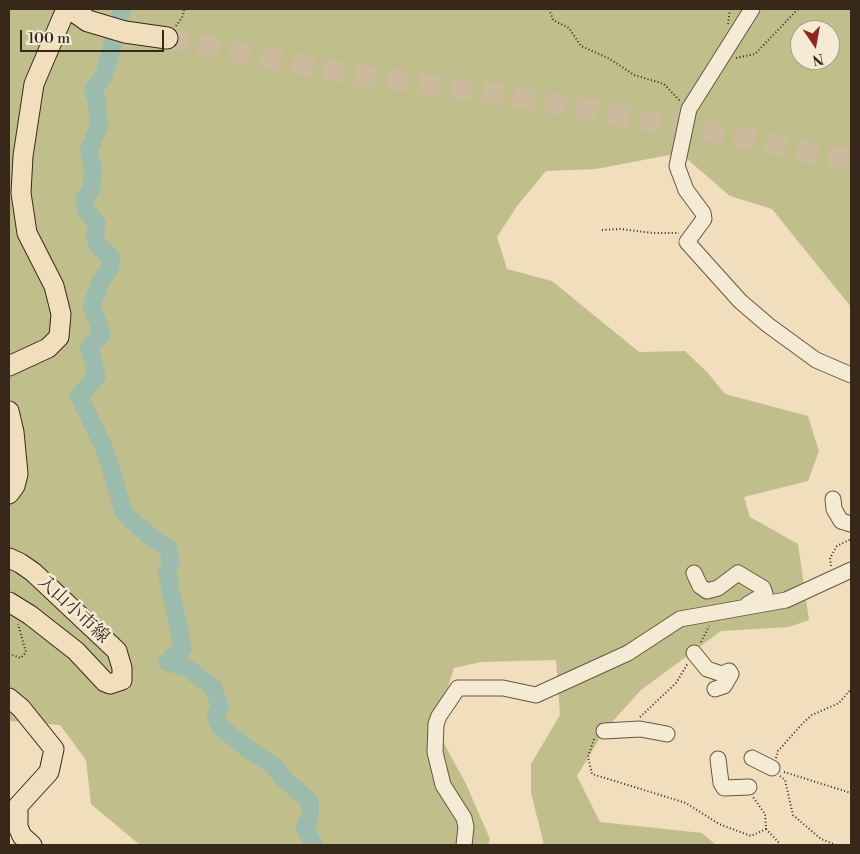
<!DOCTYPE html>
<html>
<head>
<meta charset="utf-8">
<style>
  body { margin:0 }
  #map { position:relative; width:860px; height:854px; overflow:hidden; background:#f0debc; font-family:"Libre Bodoni",serif }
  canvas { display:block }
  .frame { position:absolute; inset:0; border:10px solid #38281a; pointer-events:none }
  .north { position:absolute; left:790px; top:20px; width:50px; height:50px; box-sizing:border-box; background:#f5ead3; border:1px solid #a99c89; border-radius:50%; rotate:168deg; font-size:14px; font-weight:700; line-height:20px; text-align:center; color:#38281a }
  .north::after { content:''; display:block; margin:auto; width:18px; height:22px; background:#8f2418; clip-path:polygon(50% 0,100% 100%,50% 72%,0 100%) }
  .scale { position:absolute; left:20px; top:30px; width:144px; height:22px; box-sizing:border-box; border:2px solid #38281a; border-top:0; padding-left:6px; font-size:15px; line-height:18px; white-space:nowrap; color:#38281a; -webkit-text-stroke:4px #f5ead3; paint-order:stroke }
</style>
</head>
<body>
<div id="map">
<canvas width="860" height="854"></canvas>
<div class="frame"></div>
<div class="north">N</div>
<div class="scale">100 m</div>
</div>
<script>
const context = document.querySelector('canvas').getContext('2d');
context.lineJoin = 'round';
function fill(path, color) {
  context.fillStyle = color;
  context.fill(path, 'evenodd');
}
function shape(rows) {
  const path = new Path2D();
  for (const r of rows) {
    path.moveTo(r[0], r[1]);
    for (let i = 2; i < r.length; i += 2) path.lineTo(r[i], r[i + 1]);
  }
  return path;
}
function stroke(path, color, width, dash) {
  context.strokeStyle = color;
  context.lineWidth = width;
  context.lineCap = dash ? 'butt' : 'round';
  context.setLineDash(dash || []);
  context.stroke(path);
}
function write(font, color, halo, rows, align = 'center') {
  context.font = font + ' "Libre Bodoni","Noto Serif JP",serif';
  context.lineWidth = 5;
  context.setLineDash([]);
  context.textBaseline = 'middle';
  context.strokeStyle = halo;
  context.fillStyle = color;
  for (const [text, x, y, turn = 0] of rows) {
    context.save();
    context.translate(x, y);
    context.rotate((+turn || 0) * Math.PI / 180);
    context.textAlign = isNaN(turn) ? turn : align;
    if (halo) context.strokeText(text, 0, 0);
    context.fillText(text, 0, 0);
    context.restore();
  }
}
fill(shape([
  [9,9,851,9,851,307,772,209,730,196,680,153,596,169,546,171,517,206,497,237,507,269,552,281,639,352,685,351,708,373,725,394,808,416,819,451,808,481,744,497,750,517,798,544,809,620,789,627,721,631,641,690,604,731,577,776,600,822,702,833,716,845,544,845,531,793,531,764,560,715,556,660,481,662,454,668,435,727,466,784,490,839,488,845,140,845,91,804,86,760,60,725,9,721],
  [800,30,830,30,830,60,800,60]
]), '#c0bf8c');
stroke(shape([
  [122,9,104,76,93,90,97,102,99,126,89,150,93,170,91,189,84,199,86,210,97,223,95,234,97,245,111,257,110,268,100,282,92,306,102,335,89,346,97,376,79,396,105,450,124,513,154,540,168,548,171,562,167,574,183,648,167,662,187,668,213,687,220,706,216,716,219,726,249,750,274,766,283,778,310,801,310,816,305,828,314,845]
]), '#9bbcac', 18);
stroke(shape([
  [167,38,339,72,511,96,758,140,810,153,851,160]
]), '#cbba9c', 21, [21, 11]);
const minor = shape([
  [752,9,689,109,677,166,686,190,703,213,704,219,687,242,740,301,768,325,816,360,851,375],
  [833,499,834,509,841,521,851,524],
  [694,573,700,586,707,591,718,588,738,573,763,588,765,594,748,604],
  [694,653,707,669,722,674,729,671,731,674,724,686,715,689],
  [604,731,640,729,667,734],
  [752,758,772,768],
  [718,759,721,783,724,788,749,787],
  [464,845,466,827,464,818,443,785,435,752,436,724,439,716,458,688,503,688,536,695,628,653,680,619,786,600,851,570]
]);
const major = shape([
  [9,366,48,348,59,337,61,314,54,286,27,233,21,193,23,156,34,84,66,9],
  [9,411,14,432,18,474,15,486,9,494],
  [9,558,20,563,33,572,117,651,122,668,122,680,110,684,105,682,76,651,30,615,9,602],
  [9,698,21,708,54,749,49,772,18,806,18,827,22,836,32,845]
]);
const highway = shape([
  [71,9,88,21,125,32,167,38]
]);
stroke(minor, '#665642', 17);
stroke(major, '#38281a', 21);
stroke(highway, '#38281a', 23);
stroke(shape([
  [549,9,553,20,569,28,581,46,610,59,634,75,664,84,680,101],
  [728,24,730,9],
  [176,26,183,16,184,9],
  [736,58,755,54,798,9],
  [602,230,620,229,653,233,679,233],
  [831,566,830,558,837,546,851,539],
  [701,642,709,626],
  [9,654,21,658,26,652,18,624],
  [640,717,676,683,688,663],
  [594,739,588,757,592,774,686,803,719,824,751,836,766,829,765,814,753,797],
  [776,758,778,751,803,723,812,715,839,703,851,689],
  [784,772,851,793],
  [780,776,785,780,793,815,821,839,836,845],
  [766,829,781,845]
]), '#38281a', 2, [1, 2.5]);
stroke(minor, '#f5ead3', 15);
stroke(major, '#f0debc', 19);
stroke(highway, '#f0debc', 21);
write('18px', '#38281a', '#f5ead3', [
  ["入山小市線",73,610,43]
]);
</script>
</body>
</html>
